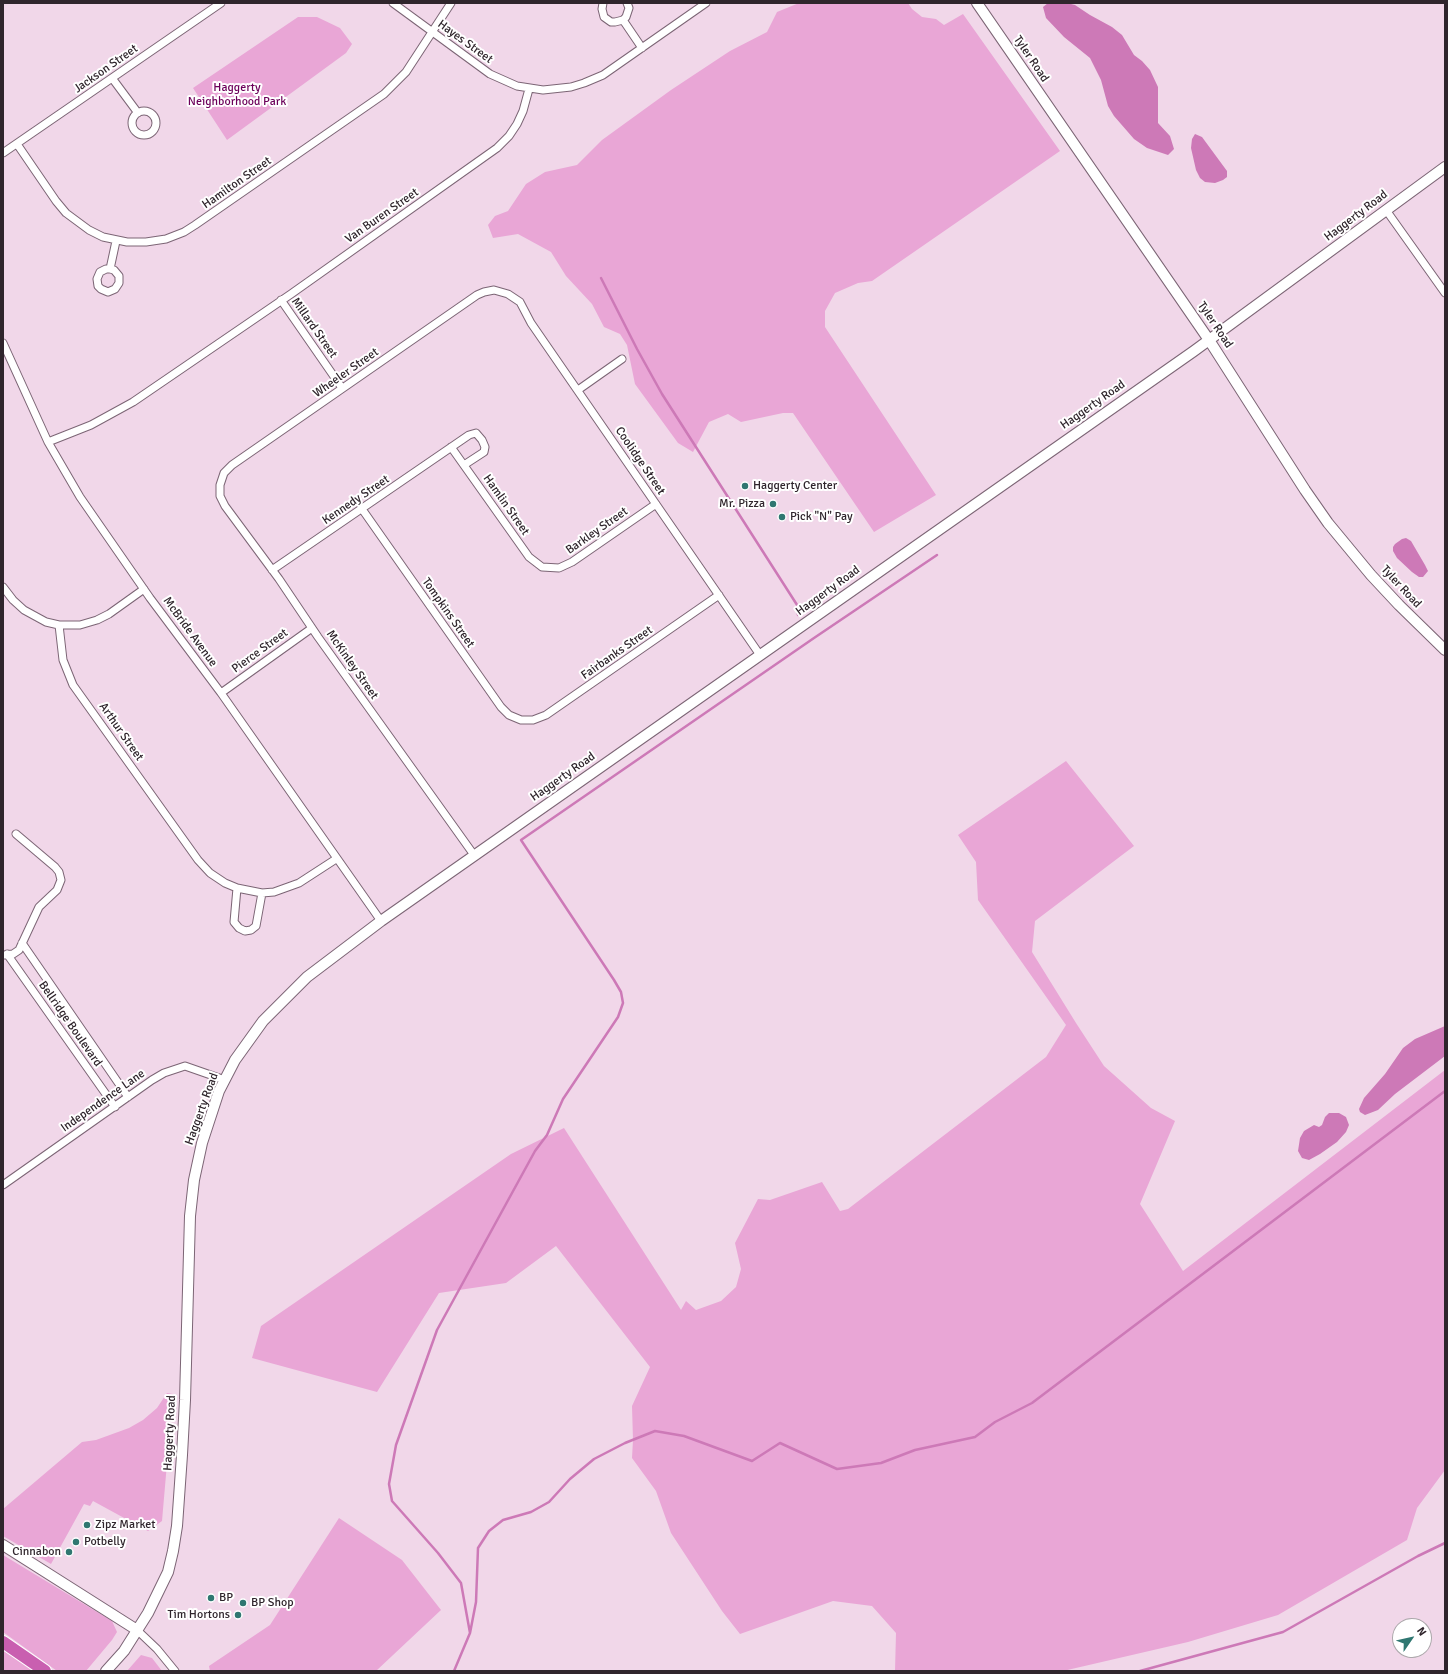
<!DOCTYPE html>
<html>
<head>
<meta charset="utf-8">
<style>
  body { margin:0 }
  #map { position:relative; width:1448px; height:1674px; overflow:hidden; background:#f1d7e9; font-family:Signika,sans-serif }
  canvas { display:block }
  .frame { position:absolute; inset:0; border:4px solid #2f252c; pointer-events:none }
  .north { position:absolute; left:1392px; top:1618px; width:40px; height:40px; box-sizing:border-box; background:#fff; border:1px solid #aca8ab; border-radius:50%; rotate:56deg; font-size:11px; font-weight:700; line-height:16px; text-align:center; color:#2f252c }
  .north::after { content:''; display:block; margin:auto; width:14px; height:18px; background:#2f7771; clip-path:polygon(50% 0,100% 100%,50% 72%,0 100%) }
</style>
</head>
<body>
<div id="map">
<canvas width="1448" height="1674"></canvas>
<div class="frame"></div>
<div class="north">N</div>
</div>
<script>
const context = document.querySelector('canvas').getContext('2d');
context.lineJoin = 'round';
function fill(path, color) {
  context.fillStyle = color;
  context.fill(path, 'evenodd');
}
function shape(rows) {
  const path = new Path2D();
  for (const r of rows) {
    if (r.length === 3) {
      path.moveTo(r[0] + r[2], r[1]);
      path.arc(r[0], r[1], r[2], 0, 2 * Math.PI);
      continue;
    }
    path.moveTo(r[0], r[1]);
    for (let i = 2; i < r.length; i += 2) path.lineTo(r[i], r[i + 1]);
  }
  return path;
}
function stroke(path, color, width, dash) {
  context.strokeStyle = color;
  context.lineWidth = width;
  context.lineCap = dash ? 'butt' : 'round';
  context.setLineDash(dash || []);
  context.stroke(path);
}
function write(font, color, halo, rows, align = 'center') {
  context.font = font + ' Signika,sans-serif';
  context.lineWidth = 4;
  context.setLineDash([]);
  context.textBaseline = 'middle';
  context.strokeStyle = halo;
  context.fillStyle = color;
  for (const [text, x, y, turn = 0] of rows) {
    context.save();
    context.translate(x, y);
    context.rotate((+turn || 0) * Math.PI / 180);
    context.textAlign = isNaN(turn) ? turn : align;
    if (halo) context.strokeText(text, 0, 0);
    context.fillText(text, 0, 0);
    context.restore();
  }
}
fill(shape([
  [799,3,908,3,912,9,922,17,936,19,944,25,963,14,1060,151,872,281,858,283,835,293,825,311,825,327,936,495,874,532,793,413,783,413,741,422,728,414,709,422,693,452,678,443,635,384,627,345,620,334,604,327,592,304,566,276,551,252,518,234,493,238,488,225,495,216,508,211,526,184,545,172,577,165,602,140,671,90,730,51,767,32,777,12],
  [298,17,317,17,340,28,352,44,346,53,227,140,193,88],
  [1066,761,1134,846,1035,921,1032,952,1076,1023,1104,1066,1151,1108,1175,1121,1140,1204,1183,1271,1445,1070,1445,1470,1417,1508,1407,1540,1278,1615,1188,1642,1063,1671,895,1671,896,1633,872,1606,833,1601,740,1634,722,1611,671,1533,656,1491,632,1458,633,1440,632,1406,650,1367,556,1246,506,1283,439,1293,377,1392,252,1358,261,1326,511,1154,564,1128,681,1310,686,1301,696,1310,721,1301,736,1287,741,1269,735,1243,758,1199,770,1200,822,1182,840,1211,848,1209,1046,1057,1066,1025,978,900,976,862,958,835],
  [167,1393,173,1394,162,1521,148,1531,93,1501,90,1506,84,1504,51,1564,3,1536,3,1509,82,1442,96,1440,129,1428,143,1420,157,1408],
  [339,1518,402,1560,441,1610,376,1671,210,1671,209,1666,270,1625],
  [3,1555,112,1621,117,1632,112,1640,86,1671,57,1671,3,1632],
  [3,1648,36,1671,3,1671],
  [141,1655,152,1658,162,1671,127,1671]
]), '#e9a6d6');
fill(shape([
  [1048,3,1067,3,1075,5,1090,15,1112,27,1122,35,1134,55,1142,61,1150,70,1158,87,1158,123,1170,136,1174,149,1168,155,1147,148,1134,139,1114,116,1108,106,1101,80,1090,58,1064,37,1046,18,1043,7],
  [1195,134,1202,137,1227,171,1227,177,1223,180,1215,183,1205,182,1200,178,1196,170,1191,148,1192,139],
  [1406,538,1411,541,1425,565,1428,571,1423,577,1419,577,1412,572,1397,558,1393,551,1393,547,1395,544,1402,539],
  [1445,1026,1445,1056,1395,1094,1378,1110,1365,1115,1360,1112,1359,1109,1364,1098,1385,1074,1403,1048,1415,1039],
  [1329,1113,1339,1113,1346,1117,1349,1125,1346,1132,1337,1142,1320,1154,1309,1160,1302,1158,1298,1151,1300,1138,1304,1131,1314,1125,1319,1127,1322,1125,1325,1117]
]), '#cd79b7');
stroke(shape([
  [601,278,637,349,662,394,799,608,797,611,798,615],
  [470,1633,461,1583,438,1553,392,1501,389,1484,396,1445,437,1330,535,1151,547,1135,563,1099,618,1017,623,1003,621,992,614,980,521,840,814,638,937,555],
  [454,1671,470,1633,476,1602,478,1548,489,1531,503,1520,531,1512,549,1502,570,1479,594,1459,625,1443,655,1431,684,1436,752,1461,780,1443,837,1469,881,1463,915,1450,975,1437,995,1422,1032,1403,1445,1091],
  [1140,1671,1283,1632,1418,1556,1445,1543]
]), '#cd79b7', 2.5);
const street = shape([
  [393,3,490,74,517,86,543,90,571,87,584,83,603,75,706,3],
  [603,3,602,9,604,17,611,22,615,22,623,20,626,17,629,8,627,3],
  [623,20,642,48],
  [112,78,138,113],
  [144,123,12],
  [17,144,56,201,66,213,89,230,103,237,127,242,146,242,166,239,184,232,195,225,384,94,406,72,451,3],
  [3,153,221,3],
  [1386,210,1445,293],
  [110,269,114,270,119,276,119,283,115,289,108,292,101,289,98,286,97,279,100,272,106,269,110,269,116,241],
  [281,300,342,388],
  [3,343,48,442,80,497,150,598,221,693,381,921],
  [578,390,622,359],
  [48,442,91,425,133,402,291,294,497,148,509,136,517,124,523,111,529,89],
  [451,447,529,557,542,567,559,568,572,562,656,504],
  [362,509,501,707,509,715,521,720,533,720,546,715,719,595],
  [272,570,469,435,476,433,482,440,485,447,484,452,464,465],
  [3,587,13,600,24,610,46,622,59,625,63,660,73,685,198,860,210,873,225,883,237,888,262,893,274,892,299,883,336,859],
  [59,625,80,625,97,620,109,614,144,589],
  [221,693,312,628],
  [474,855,318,637,279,579,225,506,220,496,220,485,224,473,232,465,477,295,484,292,494,290,508,294,520,302,531,323,760,655],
  [237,888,234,922,239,928,245,931,251,930,256,926,262,893],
  [22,943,128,1097],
  [7,954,115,1107],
  [3,955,13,954,19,950,39,907,57,890,61,880,59,872,55,867,16,834],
  [3,1185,152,1080,164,1073,185,1066,225,1080],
  [137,1630,157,1649,175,1671]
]);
const secondary = shape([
  [977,3,1209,340,1305,490,1328,523,1371,575,1399,605,1445,650],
  [3,1545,137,1630],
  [106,1671,124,1651,148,1613,168,1572,173,1551,177,1526,182,1455,185,1400,190,1216,194,1180,202,1143,219,1091,235,1060,263,1021,307,977,381,921,1194,351,1445,167]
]);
const highway = shape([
  [3,1642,45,1671]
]);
stroke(street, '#7c6575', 9);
stroke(secondary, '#7c6575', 12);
stroke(highway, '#fff', 14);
stroke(street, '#fff', 7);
stroke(secondary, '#fff', 10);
stroke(highway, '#c95fb0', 12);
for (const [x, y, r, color] of [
  [745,486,4,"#2f7771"],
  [773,504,4,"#2f7771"],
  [782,517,4,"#2f7771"],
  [87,1525,4,"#2f7771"],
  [76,1542,4,"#2f7771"],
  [69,1552,4,"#2f7771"],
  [211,1598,4,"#2f7771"],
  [243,1603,4,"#2f7771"],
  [238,1615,4,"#2f7771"]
]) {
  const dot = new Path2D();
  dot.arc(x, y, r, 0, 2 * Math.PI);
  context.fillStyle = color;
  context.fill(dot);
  stroke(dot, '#fff', 1.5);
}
write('12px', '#2f252c', '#fff', [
  ["Hayes Street",465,42,36],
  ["Tyler Road",1031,59,56],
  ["Jackson Street",106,69,-35],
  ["Hamilton Street",237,183,-35],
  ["Van Buren Street",382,216,-35],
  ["Haggerty Road",1356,216,-37],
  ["Tyler Road",1215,325,56],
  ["Millard Street",314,328,55],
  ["Wheeler Street",346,373,-35],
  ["Haggerty Road",1093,405,-35],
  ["Coolidge Street",640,461,56],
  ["Kennedy Street",356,500,-34],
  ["Hamlin Street",506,505,55],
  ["Barkley Street",597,531,-35],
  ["Tyler Road",1401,587,47],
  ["Haggerty Road",828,591,-36],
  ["Tompkins Street",448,613,55],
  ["McBride Avenue",190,632,54],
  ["Pierce Street",260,651,-36],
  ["Fairbanks Street",617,653,-35],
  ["McKinley Street",352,665,55],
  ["Arthur Street",121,732,55],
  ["Haggerty Road",563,777,-35],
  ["Bellridge Boulevard",70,1024,55],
  ["Independence Lane",103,1101,-35],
  ["Haggerty Road",202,1109,-70],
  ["Haggerty Road",170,1433,-87]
]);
write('12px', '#6c005a', '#fff', [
  ["Haggerty",237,88],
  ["Neighborhood Park",237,102]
]);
write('12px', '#2f252c', '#fff', [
  ["Haggerty Center",753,486],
  ["Mr. Pizza",765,504,"right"],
  ["Pick \"N\" Pay",790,517],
  ["Zipz Market",95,1525],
  ["Potbelly",84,1542],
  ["Cinnabon",61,1552,"right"],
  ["BP",219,1598],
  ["BP Shop",251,1603],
  ["Tim Hortons",230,1615,"right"]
], 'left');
</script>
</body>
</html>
